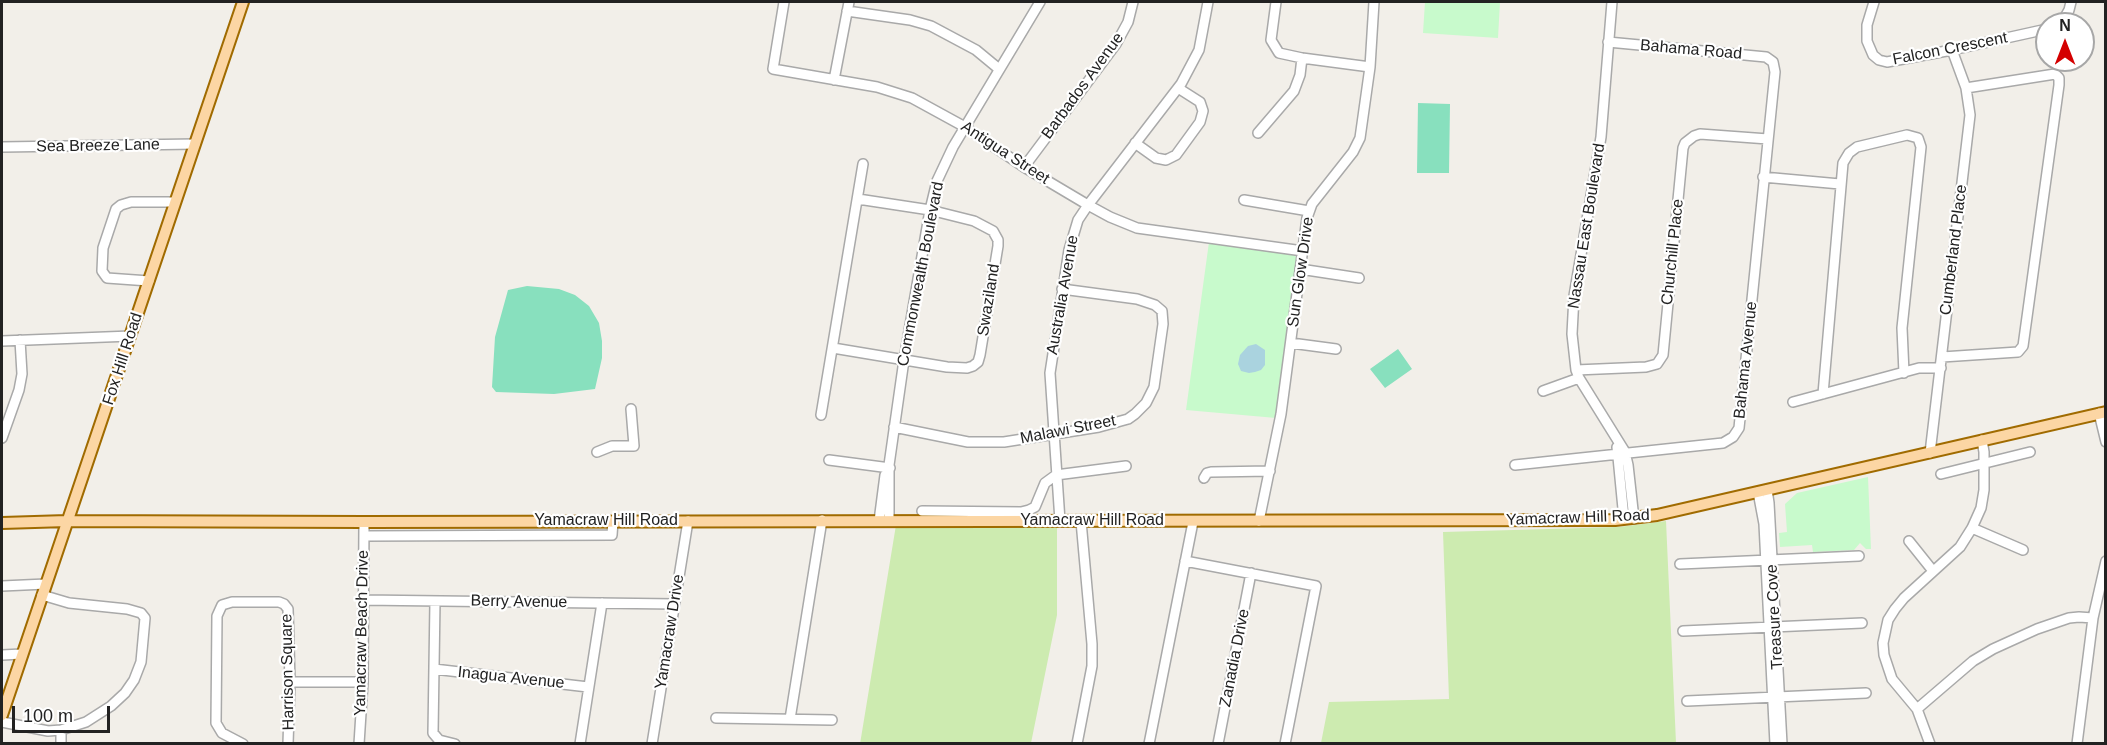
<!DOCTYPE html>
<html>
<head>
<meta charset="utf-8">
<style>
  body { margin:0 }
  #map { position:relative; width:2107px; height:745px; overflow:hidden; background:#f2efe9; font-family:Arial,sans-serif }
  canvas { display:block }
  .frame { position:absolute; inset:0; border:3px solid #222; pointer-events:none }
  .north { position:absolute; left:2035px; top:12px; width:60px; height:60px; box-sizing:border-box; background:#fff; border:2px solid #a7a7a7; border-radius:50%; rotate:0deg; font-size:16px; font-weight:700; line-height:24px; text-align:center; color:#222 }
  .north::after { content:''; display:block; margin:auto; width:21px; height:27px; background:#d40000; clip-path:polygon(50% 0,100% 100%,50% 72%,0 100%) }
  .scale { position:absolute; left:12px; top:706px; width:98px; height:27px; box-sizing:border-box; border:3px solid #222; border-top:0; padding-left:8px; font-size:18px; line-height:21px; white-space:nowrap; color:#222; -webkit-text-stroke:4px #fff; paint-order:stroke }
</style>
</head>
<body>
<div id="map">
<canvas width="2107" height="745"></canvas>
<div class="frame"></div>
<div class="north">N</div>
<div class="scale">100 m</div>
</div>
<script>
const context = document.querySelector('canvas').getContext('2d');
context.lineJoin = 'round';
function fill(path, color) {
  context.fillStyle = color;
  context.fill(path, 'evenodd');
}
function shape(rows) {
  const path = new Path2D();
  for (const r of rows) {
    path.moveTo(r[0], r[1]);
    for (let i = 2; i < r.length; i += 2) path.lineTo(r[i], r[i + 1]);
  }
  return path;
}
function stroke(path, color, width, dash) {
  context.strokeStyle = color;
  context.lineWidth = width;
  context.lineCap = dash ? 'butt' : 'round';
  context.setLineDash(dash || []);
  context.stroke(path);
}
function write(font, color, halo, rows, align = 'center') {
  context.font = font + ' Arial,sans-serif';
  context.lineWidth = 4.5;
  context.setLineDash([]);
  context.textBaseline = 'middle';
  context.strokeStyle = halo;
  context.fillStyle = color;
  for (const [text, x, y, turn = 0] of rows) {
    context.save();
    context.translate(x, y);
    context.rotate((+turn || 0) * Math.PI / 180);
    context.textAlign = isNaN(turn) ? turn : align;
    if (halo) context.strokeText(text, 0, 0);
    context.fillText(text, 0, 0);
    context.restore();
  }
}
fill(shape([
  [1666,521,1676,743,1321,743,1329,702,1449,699,1443,532,1619,527],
  [896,525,1057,525,1057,615,1031,743,860,744]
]), '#cdebb0');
fill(shape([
  [1425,2,1500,2,1498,38,1423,33],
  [1209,242,1293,252,1297,259,1276,418,1186,410],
  [1868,477,1871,549,1866,549,1860,543,1854,550,1813,552,1812,545,1780,547,1779,533,1787,532,1785,504,1797,493]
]), '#c8facc');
fill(shape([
  [1418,103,1450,104,1449,173,1417,173],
  [527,286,559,289,575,295,589,306,599,323,602,341,602,358,595,389,554,394,496,392,492,387,495,337,508,290],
  [1398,349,1412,369,1385,388,1370,369]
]), '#88e0be');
fill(shape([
  [1256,344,1265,350,1265,365,1261,370,1255,372,1249,373,1241,371,1238,364,1240,355,1248,346]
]), '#aad3df');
const minor = shape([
  [784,2,773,69,877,87,912,98,965,127,1024,167,1088,205,1110,217,1137,228,1303,251],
  [1276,2,1271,40,1279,53,1302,58,1370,67],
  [1612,2,1601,137,1574,296,1572,334,1576,370,1579,378,1625,452,1628,465,1634,519],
  [1874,2,1867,25,1867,41,1873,55,1879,60,1887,62,1952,50,2047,29],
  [847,11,910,20,931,26,976,50,999,69],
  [2057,24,2064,19,2069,10,2071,2],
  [834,80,849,2],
  [1258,133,1294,91,1300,75,1302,58],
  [1135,143,1156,158,1166,160,1176,155,1200,122,1203,111,1200,102,1178,88],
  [2,147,195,144],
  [1024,167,1116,44,1128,22,1133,2],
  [1763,177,1840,184],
  [1244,200,1309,211],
  [1300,269,1359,278],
  [149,281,107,278,102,271,103,248,116,209,121,205,131,202,175,202],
  [2,341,131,336],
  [1291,343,1336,349],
  [833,348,947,367,967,368,973,366,978,362,980,355,998,246,998,240,993,231,974,221,930,210,858,199],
  [1942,357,2018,352,2023,346,2059,85,2059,78,2055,74,1966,88],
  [1576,370,1646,367,1657,364,1663,355,1683,148,1685,143,1694,136,1700,134,1768,139],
  [1543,391,1579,378],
  [1823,394,1843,163,1849,153,1857,147,1907,135,1918,138,1921,147,1902,328,1904,373],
  [1793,402,1919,368,1941,368],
  [2099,413,2106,442],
  [821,415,863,164],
  [894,427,968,442,1004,442,1099,427,1128,419,1135,414,1146,403,1154,387,1163,324,1162,311,1155,305,1137,299,1062,289],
  [2,438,19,390,22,374,20,340],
  [1617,447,1624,519],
  [597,452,612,446,634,446,631,409],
  [1930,453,1970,115,1966,88,1952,50],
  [829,460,890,468],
  [1515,465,1723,443,1733,437,1739,428,1775,72,1773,62,1766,57,1608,42],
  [1941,474,2030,452],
  [1204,478,1207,473,1211,472,1270,471],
  [1767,490,1769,503,1782,744],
  [1758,492,1764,524,1775,744],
  [922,511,1021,512,1029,510,1035,507,1045,483,1056,475,1126,466],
  [879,521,885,475],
  [889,521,889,465,904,360,930,210,937,181,953,147,1040,2],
  [1060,521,1050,373,1069,250,1078,220,1088,205,1181,84,1199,50,1208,2],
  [1259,521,1281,414,1307,218,1312,204,1353,152,1360,138,1370,67,1374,2],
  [1972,528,2023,550],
  [364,536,612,535,613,521],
  [1909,541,1933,571],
  [1185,561,1316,586,1285,744],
  [1680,564,1859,556],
  [2,586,46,584],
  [363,600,675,604],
  [435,601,433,733,439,740,455,744],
  [1683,631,1862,623],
  [2,655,22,654],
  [434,669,588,687],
  [290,682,363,682],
  [1687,701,1866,693],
  [1917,709,1973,661,1993,649,2037,629,2069,618,2079,617,2093,618],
  [716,718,832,720],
  [790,719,822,520],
  [2,722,48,731,61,730,86,722,111,706,125,693,134,680,141,662,145,618,141,613,127,609,69,603,42,595],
  [61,730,61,744],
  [243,744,222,733,216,723,217,616,222,605,232,602,279,602,284,604,288,609,290,682,288,744],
  [359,744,363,682,364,522],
  [580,744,602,603],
  [652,744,688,521],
  [1077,744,1092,666,1092,644,1081,521],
  [1149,744,1193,522],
  [1218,744,1251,573],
  [1930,744,1917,709,1892,679,1884,655,1883,643,1888,620,1895,609,1904,598,1960,547,1972,528,1981,508,1984,490,1984,452,1982,440],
  [2077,744,2093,618,2106,561]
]);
const major = shape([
  [2,523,67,521,364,522,1615,520,1657,515,2106,412],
  [2,715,243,2]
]);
stroke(minor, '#a9a9a9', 12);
stroke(major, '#a06b00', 14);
stroke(minor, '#fff', 9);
stroke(major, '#fcd6a4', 10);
write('16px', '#222', '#fff', [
  ["Falcon Crescent",1950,49,-11],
  ["Bahama Road",1691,50,5],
  ["Barbados Avenue",1083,86,-54],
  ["Sea Breeze Lane",98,146,-1],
  ["Antigua Street",1005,153,33],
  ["Nassau East Boulevard",1587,226,-81],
  ["Cumberland Place",1954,250,-83],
  ["Churchill Place",1673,252,-84],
  ["Sun Glow Drive",1301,272,-82],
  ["Commonwealth Boulevard",921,274,-79],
  ["Australia Avenue",1063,295,-80],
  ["Swaziland",989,300,-81],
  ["Fox Hill Road",123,359,-72],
  ["Bahama Avenue",1746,360,-84],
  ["Malawi Street",1068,430,-11],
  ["Yamacraw Hill Road",1578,518,-2],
  ["Yamacraw Hill Road",606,521],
  ["Yamacraw Hill Road",1092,521],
  ["Berry Avenue",519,602,1],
  ["Treasure Cove",1775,617,-93],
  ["Yamacraw Drive",670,632,-81],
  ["Yamacraw Beach Drive",362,633,-89],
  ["Zanadia Drive",1235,658,-79],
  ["Harrison Square",288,672,-91],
  ["Inagua Avenue",511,678,6]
]);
</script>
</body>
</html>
